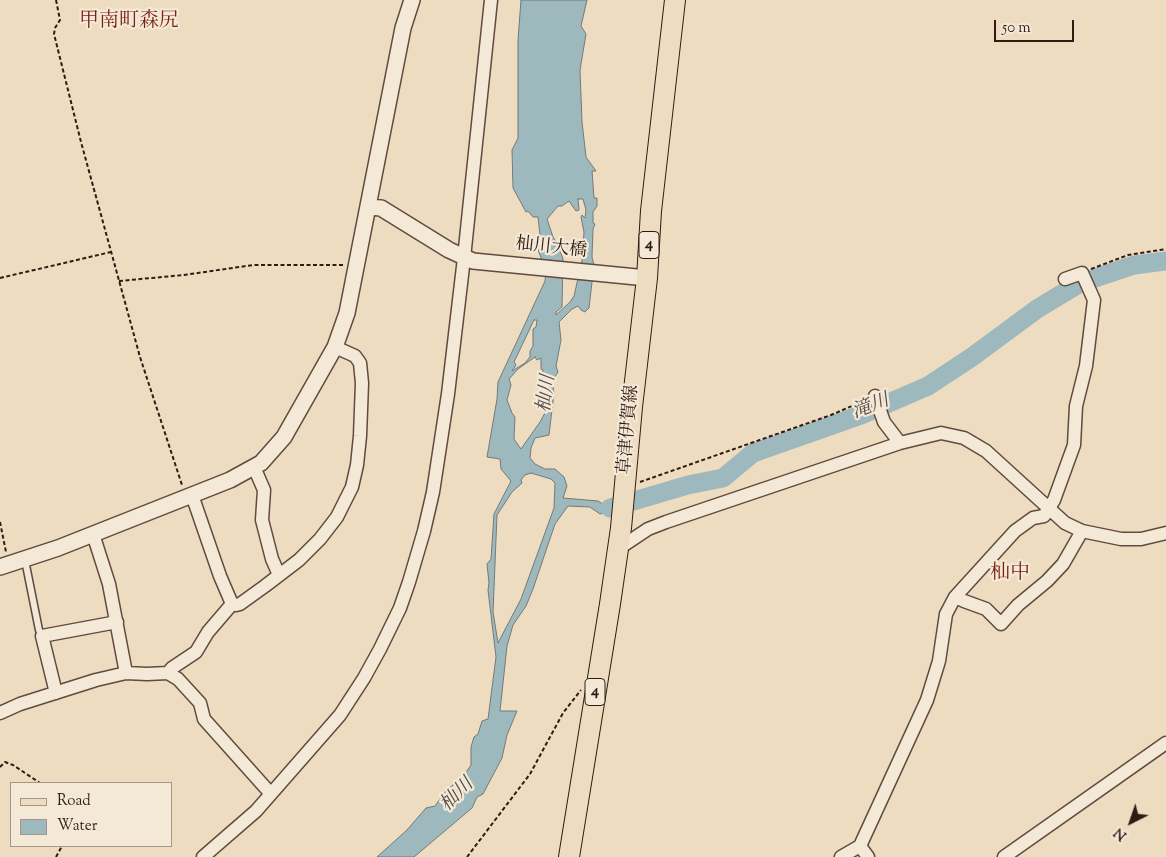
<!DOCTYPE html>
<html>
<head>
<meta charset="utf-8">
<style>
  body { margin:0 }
  #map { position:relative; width:1166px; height:857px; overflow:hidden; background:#eedcc1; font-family:"Sorts Mill Goudy",serif }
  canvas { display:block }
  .legend { position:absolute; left:10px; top:782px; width:162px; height:65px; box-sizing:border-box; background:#f4e8d7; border:1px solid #a69688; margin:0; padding:6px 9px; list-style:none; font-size:15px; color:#321a12 }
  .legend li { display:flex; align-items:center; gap:10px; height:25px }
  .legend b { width:25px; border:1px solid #a69688 }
  .north { position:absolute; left:1106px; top:797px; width:50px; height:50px; -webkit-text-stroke:4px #f4e8d7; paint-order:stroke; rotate:221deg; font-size:14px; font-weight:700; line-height:20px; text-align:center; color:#321a12 }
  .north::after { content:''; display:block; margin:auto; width:18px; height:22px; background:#321a12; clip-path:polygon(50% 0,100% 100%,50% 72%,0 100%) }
  .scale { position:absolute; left:994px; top:20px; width:80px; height:22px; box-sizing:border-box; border:2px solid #321a12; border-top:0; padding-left:6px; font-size:15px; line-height:18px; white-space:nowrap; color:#321a12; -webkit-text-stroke:4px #f4e8d7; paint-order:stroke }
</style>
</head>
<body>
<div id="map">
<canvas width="1166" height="857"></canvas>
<ul class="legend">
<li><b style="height:6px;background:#eedcc1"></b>Road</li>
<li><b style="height:14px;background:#9eb9bd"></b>Water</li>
</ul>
<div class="north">N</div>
<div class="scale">50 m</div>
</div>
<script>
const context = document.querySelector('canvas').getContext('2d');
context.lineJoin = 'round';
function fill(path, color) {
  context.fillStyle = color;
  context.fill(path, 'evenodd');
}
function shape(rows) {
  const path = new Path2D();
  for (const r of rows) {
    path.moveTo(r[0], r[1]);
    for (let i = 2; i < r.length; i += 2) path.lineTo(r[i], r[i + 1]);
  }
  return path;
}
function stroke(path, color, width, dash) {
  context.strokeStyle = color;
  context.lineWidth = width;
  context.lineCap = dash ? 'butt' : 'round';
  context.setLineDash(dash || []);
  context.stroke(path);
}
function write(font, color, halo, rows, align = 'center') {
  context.font = font + ' "Sorts Mill Goudy","Noto Serif JP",serif';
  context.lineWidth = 4.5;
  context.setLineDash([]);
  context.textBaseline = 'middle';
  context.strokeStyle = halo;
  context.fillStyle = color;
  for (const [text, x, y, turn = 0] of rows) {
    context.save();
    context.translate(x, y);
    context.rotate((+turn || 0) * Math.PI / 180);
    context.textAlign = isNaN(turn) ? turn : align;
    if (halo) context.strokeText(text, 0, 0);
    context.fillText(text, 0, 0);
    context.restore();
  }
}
const water = shape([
  [521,0,587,0,581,26,586,34,580,70,582,122,586,157,596,171,592,171,594,198,597,198,597,206,593,212,593,223,595,224,593,229,592,257,594,265,589,308,585,312,581,310,578,306,572,309,559,322,561,340,556,366,558,372,552,381,554,393,549,435,535,438,531,448,530,458,535,464,545,469,555,469,564,477,567,486,563,498,598,501,606,506,635,497,629,506,600,514,590,507,568,506,555,524,533,589,526,606,513,625,507,646,500,711,517,711,507,735,502,758,483,794,477,797,472,808,414,857,377,857,407,830,426,808,435,806,445,792,465,774,471,765,471,747,474,737,478,734,482,721,488,719,496,657,488,590,489,583,487,564,491,559,494,514,511,481,501,469,500,459,487,457,497,399,498,382,545,281,546,271,537,247,541,244,538,217,533,217,528,211,526,212,513,188,512,150,518,138,518,40,521,0],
  [578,199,583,199,586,210,585,218,582,215,581,217,584,232,582,261,574,296,570,302,556,315,556,312,562,307,563,259,558,245,553,237,547,219,558,206,562,206,569,201,576,211,579,210,578,199],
  [534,320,537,320,536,327,533,329,533,346,530,351,530,357,525,363,512,371,516,365,514,362,534,320],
  [535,357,537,360,541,358,541,369,543,370,542,378,544,383,547,382,550,385,549,394,546,400,546,411,540,422,521,449,514,439,515,417,512,413,507,400,511,385,509,379,518,369,535,357],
  [531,473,551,479,555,483,554,508,521,599,498,643,493,612,497,515,512,492,522,483,521,480,525,475,531,473]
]);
fill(water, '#9eb9bd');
stroke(water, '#737979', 1);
stroke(shape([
  [610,508,688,485,723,478,753,453,861,415,928,386,972,357,1037,309,1080,283,1134,265,1166,261]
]), '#9eb9bd', 19);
const service = shape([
  [26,565,39,630,42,636]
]);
const minor = shape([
  [875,396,884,422,900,443],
  [254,467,264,490,262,520,272,559,279,575],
  [192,495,220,576,232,604],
  [93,534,109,584,126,673],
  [618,549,648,529,666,522,900,443,941,433,964,438,986,451,1065,523,1082,531,1121,539,1141,539,1166,533],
  [955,597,964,601,986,609,1001,624,1018,605,1047,581,1063,564,1082,531],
  [168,673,178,679,200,703,204,719,271,794],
  [56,693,42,636,117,622],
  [0,713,20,704,96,680,126,673,147,674,168,673,172,668,196,652,208,632,232,604,236,605,240,604,265,586,299,560,320,539,337,517,352,487,357,465,360,436,362,383,360,363,355,356,335,347],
  [860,846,868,857],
  [203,857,256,811,340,715,364,678,380,649,400,608,409,582,424,531,433,492,448,394,464,258,491,0],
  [841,857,860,846,927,700,939,661,946,614,955,597,1015,531,1033,518,1044,516,1054,500,1074,445,1076,406,1086,366,1094,300,1082,273,1065,279],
  [1004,857,1166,743]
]);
const tertiary = shape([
  [368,207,381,208,449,250,473,261,647,278],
  [0,567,58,548,230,480,261,463,284,437,335,347,347,313,403,28,412,0]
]);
const primary = shape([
  [569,857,610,604,621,528,632,407,647,278,651,211,675,0]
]);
stroke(service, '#614a3e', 9);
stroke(minor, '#614a3e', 15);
stroke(tertiary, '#614a3e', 18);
stroke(primary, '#321a12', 22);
stroke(shape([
  [56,0,60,20,55,28,54,34,81,142,140,357,182,485],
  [1091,269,1128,255,1166,249],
  [0,278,111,252],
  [119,281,184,275,253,265,344,265],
  [640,482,831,415,866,400],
  [0,522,6,552],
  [0,767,5,762,13,765,40,783],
  [56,857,62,846],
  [467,857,530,774,563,713,581,690]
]), '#321a12', 2, [4, 2.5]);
stroke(service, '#f4e8d7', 6);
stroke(minor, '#f4e8d7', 12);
stroke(tertiary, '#f4e8d7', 15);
stroke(primary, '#eedcc1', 20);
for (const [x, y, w] of [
  [649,245,20],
  [595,692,20]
]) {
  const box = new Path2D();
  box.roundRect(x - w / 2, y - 13.5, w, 27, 4);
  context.fillStyle = '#f4e8d7';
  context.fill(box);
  stroke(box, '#321a12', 1);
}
write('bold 16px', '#321a12', null, [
  ["4",649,245],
  ["4",595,692]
]);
write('18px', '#321a12', '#f4e8d7', [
  ["杣川大橋",551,249,6],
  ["草津伊賀線",630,430,-85]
]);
write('italic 19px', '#524a45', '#f4e8d7', [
  ["杣川",548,394,-83],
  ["滝川",871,408,-21],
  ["杣川",458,796,-45]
]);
write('20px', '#7a1f14', '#f4e8d7', [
  ["甲南町森尻",129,23],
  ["杣中",1010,575]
]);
</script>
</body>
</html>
